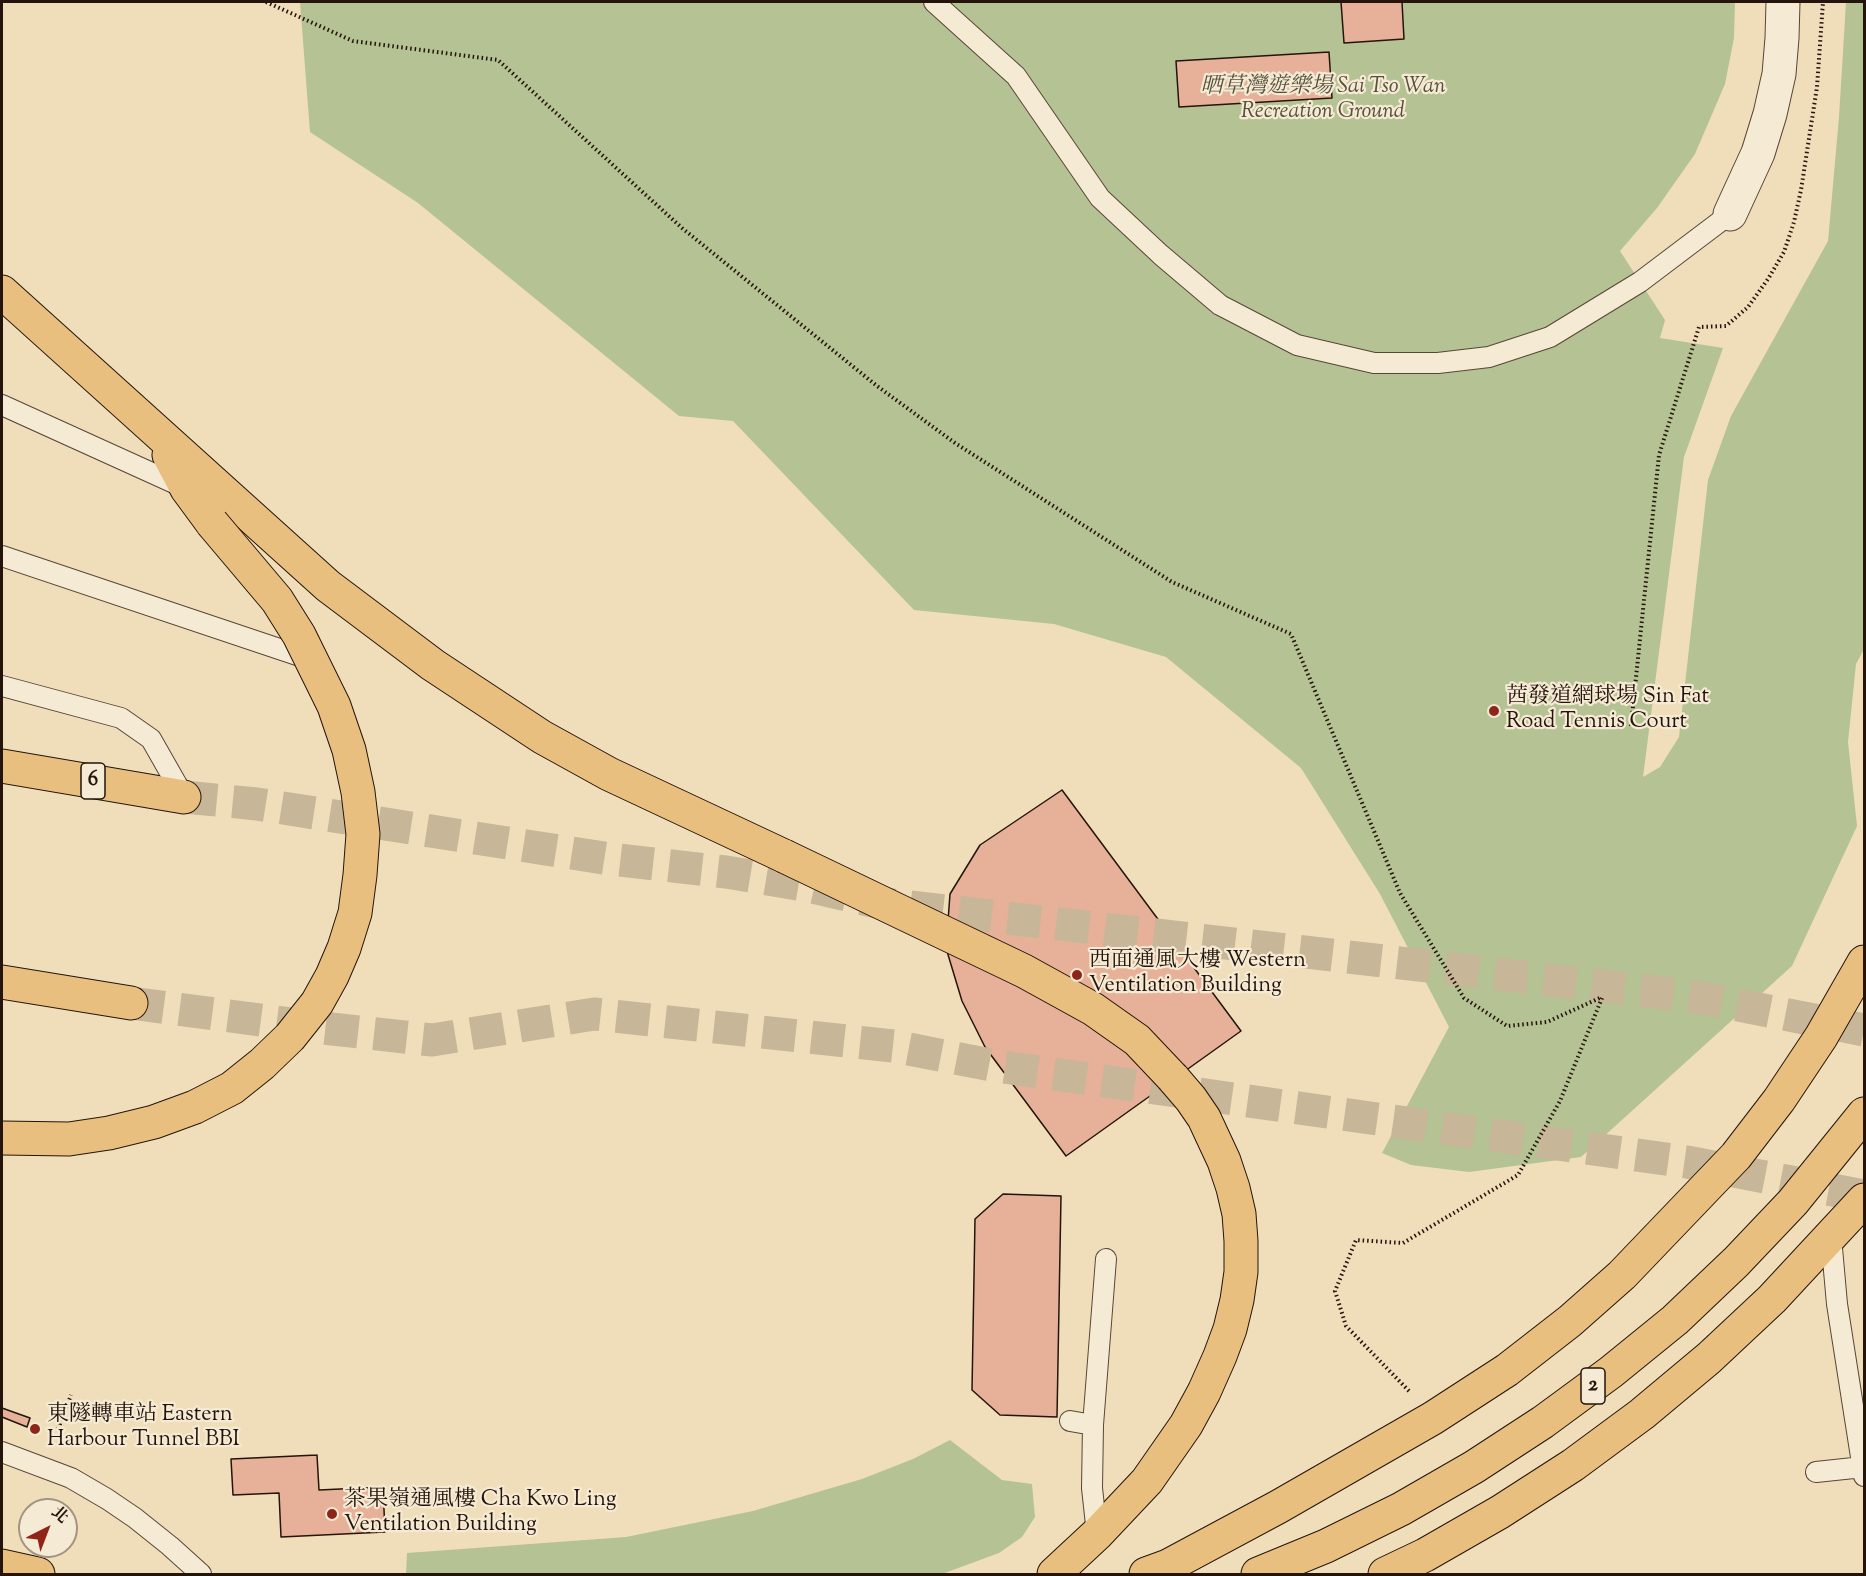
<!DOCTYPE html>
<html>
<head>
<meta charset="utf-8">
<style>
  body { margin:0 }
  #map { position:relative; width:1866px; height:1576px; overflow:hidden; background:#f0debb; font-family:"Sorts Mill Goudy","Noto Serif TC",serif }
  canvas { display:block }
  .frame { position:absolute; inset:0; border:3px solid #24140c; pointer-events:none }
  .north { position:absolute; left:18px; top:1498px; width:60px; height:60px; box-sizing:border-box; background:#f5ead3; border:2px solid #a19483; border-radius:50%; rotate:42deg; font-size:16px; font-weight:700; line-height:24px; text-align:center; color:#24140c }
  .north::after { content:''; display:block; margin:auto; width:21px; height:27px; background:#8f2418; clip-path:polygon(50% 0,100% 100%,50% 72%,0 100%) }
</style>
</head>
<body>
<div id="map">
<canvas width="1866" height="1576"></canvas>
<div class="frame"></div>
<div class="north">北</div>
</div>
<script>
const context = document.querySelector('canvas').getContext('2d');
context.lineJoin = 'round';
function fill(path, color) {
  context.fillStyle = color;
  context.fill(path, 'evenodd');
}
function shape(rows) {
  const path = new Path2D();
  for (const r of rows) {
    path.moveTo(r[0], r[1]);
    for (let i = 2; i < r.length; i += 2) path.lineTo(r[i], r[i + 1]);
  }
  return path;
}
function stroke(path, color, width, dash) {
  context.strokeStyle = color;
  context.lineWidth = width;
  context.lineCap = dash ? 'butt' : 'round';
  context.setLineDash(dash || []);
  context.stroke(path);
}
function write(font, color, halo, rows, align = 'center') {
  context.font = font + ' "Sorts Mill Goudy","Noto Serif TC",serif';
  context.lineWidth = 4.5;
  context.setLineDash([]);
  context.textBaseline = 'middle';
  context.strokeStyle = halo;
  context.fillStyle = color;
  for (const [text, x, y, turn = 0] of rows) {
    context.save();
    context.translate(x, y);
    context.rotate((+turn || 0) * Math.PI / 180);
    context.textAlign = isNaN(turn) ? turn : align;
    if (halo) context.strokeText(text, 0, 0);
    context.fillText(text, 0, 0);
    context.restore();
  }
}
fill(shape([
  [300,2,1735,2,1734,38,1725,84,1695,154,1657,208,1620,251,1665,320,1660,338,1723,348,1684,457,1643,777,1660,767,1679,737,1708,480,1731,416,1828,241,1839,117,1846,2,1864,2,1864,649,1856,664,1848,742,1857,826,1792,966,1581,1157,1469,1172,1411,1165,1382,1153,1449,1027,1380,894,1301,768,1166,657,1054,624,914,610,733,421,679,416,418,203,310,132],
  [950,1440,1002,1480,1032,1484,1035,1517,1022,1537,999,1553,942,1574,406,1574,407,1553,626,1537,753,1511,862,1479,913,1459]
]), '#b5c293');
const building = shape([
  [1341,2,1402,2,1404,39,1344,43,1341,2],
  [1329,52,1332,98,1179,107,1176,61,1329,52],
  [1062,790,1241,1031,1066,1156,985,1047,962,1001,946,948,950,894,980,845,1062,790],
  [1003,1194,1061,1196,1057,1417,1000,1415,972,1390,975,1219,1003,1194],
  [2,1408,30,1418,27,1427,2,1417,2,1408],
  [317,1455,319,1490,383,1487,385,1532,281,1537,279,1493,233,1495,231,1459,317,1455]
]);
fill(building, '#e6b198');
stroke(building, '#24140c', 1.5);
stroke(shape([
  [184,797,257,804,610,859,726,872,804,885,885,904,1698,997,1864,1030],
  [131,1003,314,1027,432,1040,594,1014,893,1046,996,1066,1687,1162,1864,1196]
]), '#c7b698', 33, [33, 16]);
const lane = shape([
  [934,2,1016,76,1100,198,1161,255,1220,305,1297,345,1374,363,1438,363,1489,357,1550,337,1640,282,1730,214],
  [2,405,185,488],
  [2,556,315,661],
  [2,686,121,718,151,739,184,797],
  [1831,1237,1837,1304,1864,1476],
  [1070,1421,1093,1425,1092,1488,1097,1534],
  [1093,1425,1106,1259],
  [2,1452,71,1478,107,1499,135,1518,170,1546,201,1574],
  [1816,1472,1863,1467]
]);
const street = shape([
  [1730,214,1758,153,1770,114,1779,74,1782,38,1783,2]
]);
const highway = shape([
  [2,292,328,586,433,665,542,737,609,774,784,856],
  [169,455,187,489,212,523],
  [2,766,184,797],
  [2,982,131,1003],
  [2,1566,38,1574],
  [1054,1574,1097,1534,1147,1481,1186,1425,1204,1392,1220,1356,1230,1329,1237,1300,1241,1272,1241,1241,1239,1214,1233,1188,1224,1161,1204,1118,1191,1099,1173,1078],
  [1146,1574,1168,1566,1278,1507,1433,1418,1507,1370,1570,1321,1622,1275,1736,1156,1779,1100,1821,1037,1864,962],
  [1258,1574,1326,1546,1401,1509,1474,1467,1543,1422,1611,1372,1675,1320,1736,1262,1793,1202,1864,1114],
  [1385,1574,1425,1555,1500,1512,1573,1465,1642,1414,1709,1358,1772,1299,1864,1200]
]);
stroke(lane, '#574638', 22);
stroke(street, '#574638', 35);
stroke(highway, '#24140c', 35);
stroke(shape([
  [266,2,353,41,498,60,682,228,877,386,955,443,1172,582,1291,634,1400,893,1464,998,1507,1026,1547,1022,1602,997],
  [1631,726,1659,455,1699,327,1726,326,1748,307,1768,279,1784,252,1794,222,1801,190,1817,87,1823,2],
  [1409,1391,1346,1326,1335,1291,1356,1240,1403,1243,1518,1175,1560,1101,1602,998],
  [58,1429,71,1395]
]), '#24140c', 4, [1.5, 3]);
stroke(lane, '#f5ead3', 20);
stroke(street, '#f5ead3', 33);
stroke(highway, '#e8bf7e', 33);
const highwayBridge = shape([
  [784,856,1024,971,1093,1009,1137,1040,1173,1078],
  [2,1138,69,1139,109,1133,154,1122,195,1107,232,1088,262,1064,290,1037,317,1003,332,976,344,948,355,913,360,875,363,834,358,792,349,750,334,706,299,635,277,600,212,523]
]);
stroke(highwayBridge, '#24140c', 35, []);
stroke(highwayBridge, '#e8bf7e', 33);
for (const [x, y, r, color] of [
  [1494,711,6,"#8f2418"],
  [1077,975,6,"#8f2418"],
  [35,1429,6,"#8f2418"],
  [332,1514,6,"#8f2418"]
]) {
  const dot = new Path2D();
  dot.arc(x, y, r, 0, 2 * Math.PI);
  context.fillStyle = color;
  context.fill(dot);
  stroke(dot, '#f5ead3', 2);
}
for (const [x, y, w] of [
  [93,781,24],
  [1593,1386,24]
]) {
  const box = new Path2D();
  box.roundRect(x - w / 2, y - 18, w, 36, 4.5);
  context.fillStyle = '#f5ead3';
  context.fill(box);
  stroke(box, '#24140c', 1.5);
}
write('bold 21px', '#24140c', null, [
  ["6",93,781],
  ["2",1593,1386]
]);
write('italic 22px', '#57513b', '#f5ead3', [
  ["晒草灣遊樂場 Sai Tso Wan",1323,88],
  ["Recreation Ground",1323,113]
]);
write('22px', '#24140c', '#f5ead3', [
  ["茜發道網球場 Sin Fat",1506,698],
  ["Road Tennis Court",1506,723],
  ["西面通風大樓 Western",1089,962],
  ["Ventilation Building",1089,987],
  ["東隧轉車站 Eastern",47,1416],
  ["Harbour Tunnel BBI",47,1441],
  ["茶果嶺通風樓 Cha Kwo Ling",344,1501],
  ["Ventilation Building",344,1526]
], 'left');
</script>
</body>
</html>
